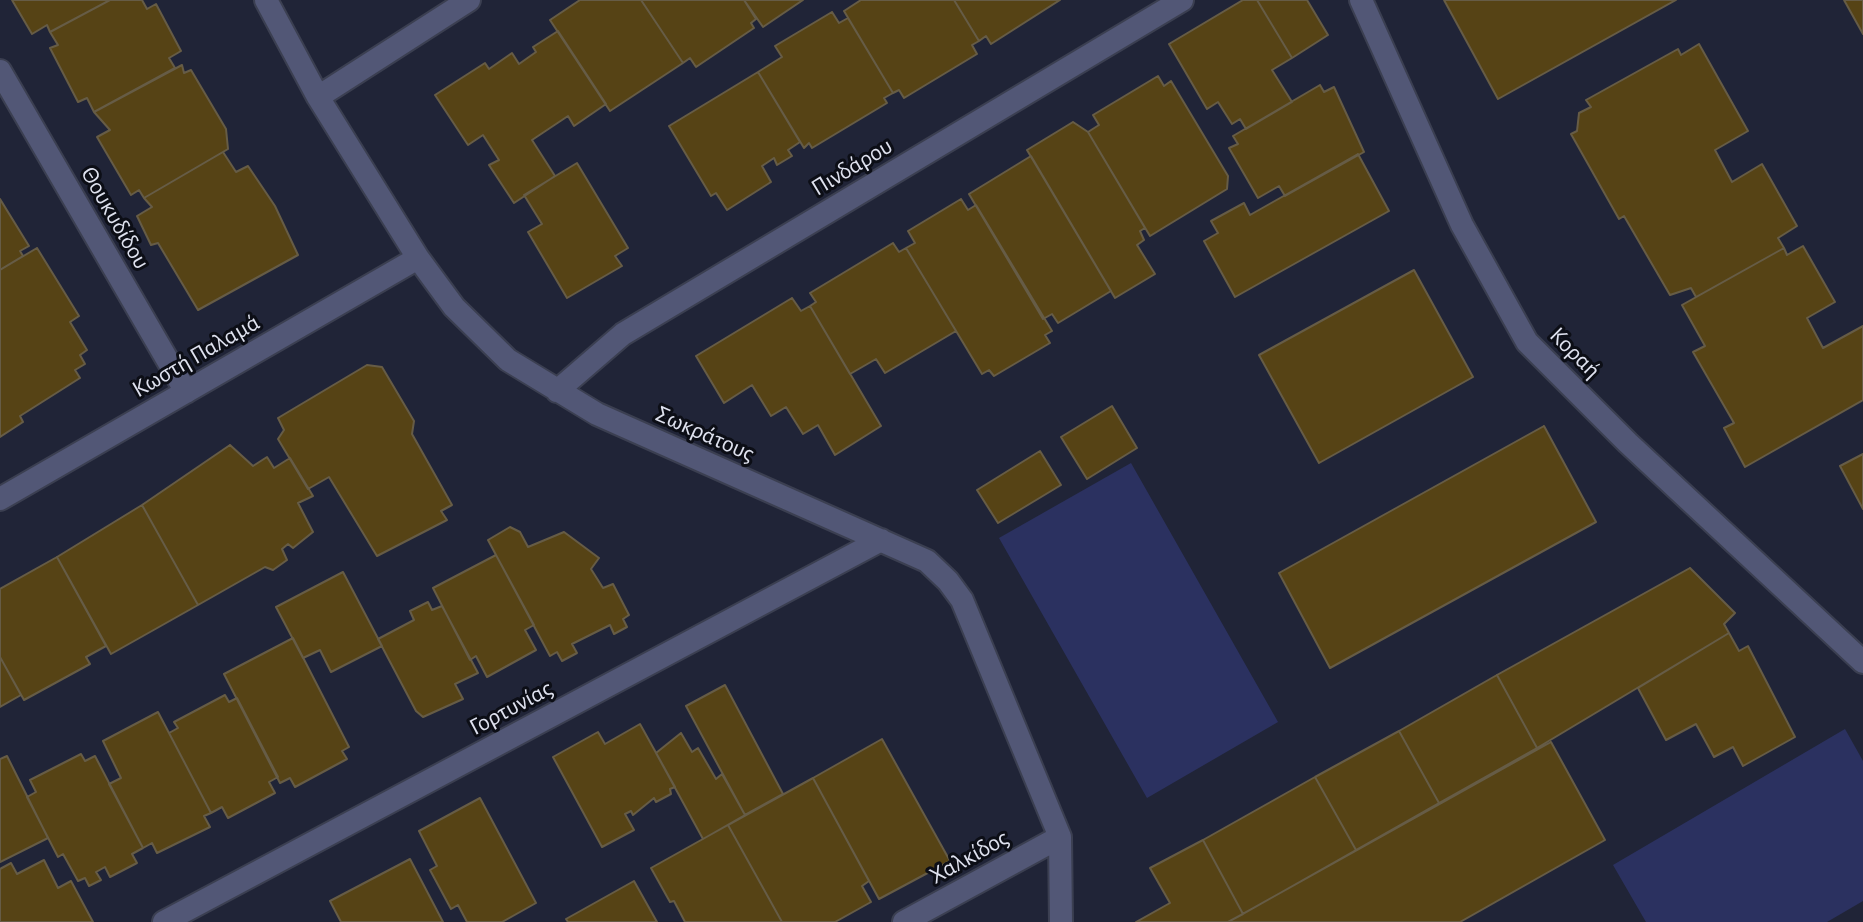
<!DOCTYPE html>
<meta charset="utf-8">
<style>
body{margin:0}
canvas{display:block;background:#202437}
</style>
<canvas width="1863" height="922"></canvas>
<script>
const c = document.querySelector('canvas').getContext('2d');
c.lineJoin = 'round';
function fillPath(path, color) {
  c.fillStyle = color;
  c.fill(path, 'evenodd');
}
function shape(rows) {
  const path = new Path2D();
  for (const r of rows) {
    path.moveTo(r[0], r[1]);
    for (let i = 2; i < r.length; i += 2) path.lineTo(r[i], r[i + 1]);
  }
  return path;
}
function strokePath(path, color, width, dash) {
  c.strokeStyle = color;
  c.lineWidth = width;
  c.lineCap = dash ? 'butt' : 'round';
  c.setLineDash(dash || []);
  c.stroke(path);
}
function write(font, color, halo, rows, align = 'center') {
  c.font = font + ' "Alegreya Sans",sans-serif';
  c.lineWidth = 6;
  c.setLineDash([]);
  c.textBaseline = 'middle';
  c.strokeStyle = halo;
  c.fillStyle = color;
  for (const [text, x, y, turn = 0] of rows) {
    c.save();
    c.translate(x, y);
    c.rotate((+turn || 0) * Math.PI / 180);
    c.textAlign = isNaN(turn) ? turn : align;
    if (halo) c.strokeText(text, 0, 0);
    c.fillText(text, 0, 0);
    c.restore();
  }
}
fillPath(shape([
 [1131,463,1278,722,1147,798,999,538],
 [1845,729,1863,761,1863,901,1827,922,1646,922,1613,865]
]), '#2b3160');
const building = shape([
 [12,0,110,0,50,32,47,25,32,34,12,0],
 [110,0,142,0,147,9,156,4,181,51,169,58,175,68,94,112,87,98,78,102,50,48,58,45,50,32,110,0],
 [580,0,641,0,683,63,610,111,550,20,580,0],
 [641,0,744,0,756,19,751,23,754,28,696,67,690,58,683,63,641,0],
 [744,0,803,0,763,27,744,0],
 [861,0,954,0,979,41,972,45,977,54,904,98,899,90,893,93,844,11,861,0],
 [954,0,1060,0,991,44,986,36,979,41,954,0],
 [1243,0,1257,0,1292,58,1272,70,1292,102,1246,129,1240,119,1232,124,1218,102,1207,109,1169,44,1243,0],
 [1257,0,1307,0,1328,35,1292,58,1257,0],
 [1444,0,1676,0,1498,99,1444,0],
 [1844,0,1863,0,1863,34,1844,0],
 [832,12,839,23,848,18,893,93,884,98,887,103,812,148,809,143,804,148,758,72,782,57,775,46,832,12],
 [558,31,606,104,574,126,568,116,532,140,555,176,514,203,489,165,499,160,483,135,468,145,435,95,485,63,489,69,512,53,519,64,536,52,533,47,558,31],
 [1699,44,1748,131,1715,150,1732,182,1762,164,1797,226,1778,238,1784,248,1696,297,1691,288,1670,295,1624,216,1619,219,1571,134,1577,131,1579,113,1591,107,1586,100,1678,49,1681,55,1699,44],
 [182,65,184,73,191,70,226,129,228,149,144,198,139,190,131,195,97,137,110,130,94,112,182,65],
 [758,72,800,142,788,150,792,156,777,165,774,158,762,166,771,182,727,210,716,193,711,196,669,126,758,72],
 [1158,76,1164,86,1171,81,1228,176,1227,189,1150,236,1088,132,1099,125,1093,115,1158,76],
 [1320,85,1324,92,1334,87,1364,152,1285,196,1279,186,1258,198,1229,148,1238,144,1233,136,1320,85],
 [1073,122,1088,132,1145,228,1140,231,1144,240,1137,245,1155,274,1115,298,1027,150,1073,122],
 [223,152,236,172,248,166,275,206,298,255,198,310,158,243,151,245,137,216,152,207,144,198,223,152],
 [1358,154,1389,211,1235,297,1204,241,1218,233,1211,221,1244,203,1250,215,1358,154],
 [1031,156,1111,291,1058,323,1052,314,1043,319,969,194,1031,156],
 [577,163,628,248,615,256,622,266,567,298,528,232,542,224,524,195,577,163],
 [0,199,29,246,20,251,23,256,0,270,0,199],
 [961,199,968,210,976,205,1052,331,1045,335,1050,343,994,376,989,370,982,374,906,248,915,243,908,231,961,199],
 [893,243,899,252,906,248,956,331,885,373,876,359,850,374,810,306,816,302,810,293,893,243],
 [1803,246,1835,302,1807,318,1823,348,1863,326,1863,400,1745,467,1724,428,1734,423,1693,352,1705,346,1682,305,1784,248,1787,255,1803,246],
 [37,248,79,316,70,322,87,350,80,355,85,364,75,370,80,378,20,416,23,422,0,437,0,270,37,248],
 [1414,270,1473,377,1319,463,1259,355,1414,270],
 [792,298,801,311,810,306,881,426,835,455,818,425,803,434,786,407,771,416,752,385,724,403,696,356,792,298],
 [367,365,382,367,414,421,412,434,452,505,441,511,447,520,377,556,329,477,308,489,278,439,284,430,278,418,367,365],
 [1112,406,1137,448,1087,479,1061,437,1112,406],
 [1544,426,1596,522,1330,668,1279,573,1544,426],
 [230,445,253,466,267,457,274,468,290,458,313,496,298,503,313,532,293,548,288,544,282,549,287,560,273,570,265,567,198,605,142,505,230,445],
 [1040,451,1061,485,998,523,977,490,1040,451],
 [1863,454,1863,509,1840,466,1863,454],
 [142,505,198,605,111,654,57,557,142,505],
 [510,527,520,532,528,547,564,532,599,558,591,569,603,588,613,584,629,615,623,619,627,627,614,634,610,625,572,644,577,653,562,661,557,652,550,656,488,540,510,527],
 [496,555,534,625,525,630,536,650,487,677,476,656,470,660,433,588,496,555],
 [57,557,106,646,86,657,90,664,24,700,0,657,0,589,57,557],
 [1690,568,1735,613,1724,624,1729,633,1537,748,1497,675,1690,568],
 [343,572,382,646,331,672,320,650,303,658,276,607,343,572],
 [428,602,432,610,442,606,478,673,455,684,463,699,423,717,416,711,378,639,414,620,410,611,428,602],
 [1729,633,1739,651,1748,646,1795,737,1743,766,1733,747,1714,757,1696,724,1666,740,1638,688,1729,633],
 [293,638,349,747,342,751,347,759,295,787,290,778,280,783,224,674,293,638],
 [0,657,21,695,0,707,0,657],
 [1497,675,1537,748,1439,803,1399,731,1497,675],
 [725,685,783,794,745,815,686,706,725,685],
 [225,695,229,702,237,698,278,777,269,782,275,793,228,818,222,807,211,813,169,733,178,728,174,722,225,695],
 [158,712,211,813,204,816,210,827,157,853,152,843,143,848,109,784,121,778,103,741,158,712],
 [640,724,675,787,670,789,671,794,656,802,654,798,633,815,631,811,625,814,634,830,602,847,553,757,598,732,605,744,640,724],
 [1399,731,1439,803,1356,850,1315,777,1399,731],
 [681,733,692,752,698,748,716,779,722,774,745,815,703,839,656,753,681,733],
 [882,739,950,861,879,899,813,778,882,739],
 [1551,742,1605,840,1460,922,1228,922,1551,742],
 [81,754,85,761,95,756,143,848,132,854,137,863,110,877,105,867,96,872,101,880,89,886,85,878,78,881,63,854,58,857,27,797,36,792,30,780,81,754],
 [7,756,48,838,0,862,0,759,7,756],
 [1315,777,1356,850,1243,914,1203,840,1315,777],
 [813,778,869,881,862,886,871,902,835,922,782,922,728,825,813,778],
 [480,798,536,903,502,922,467,922,458,905,451,909,430,870,437,866,419,831,480,798],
 [728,825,782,922,685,922,674,901,670,902,651,868,728,825],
 [1203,840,1243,914,1228,922,1136,922,1170,903,1150,868,1203,840],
 [410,859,443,922,341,922,330,901,410,859],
 [44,860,58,888,71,881,93,922,0,922,0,869,11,863,17,874,44,860],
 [634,881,657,922,568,922,566,919,634,881]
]);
fillPath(building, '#564315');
strokePath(building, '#665c46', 2);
const minor = shape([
 [266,0,318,97,418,258,454,307,508,360,597,414,927,561,948,581,962,600,1060,837,1061,922],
 [1361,0,1462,225,1527,342,1628,443,1863,662],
 [0,71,186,392],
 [318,97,469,0],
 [557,391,623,334,1182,0],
 [0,499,418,258],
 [164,922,881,540],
 [904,922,1060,837]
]);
strokePath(minor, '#3b3f51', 26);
strokePath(minor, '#525776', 22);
write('24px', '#dfe2ef', '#0c0e16', [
 ["Πινδάρου",852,167,-31],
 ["Θουκυδίδου",115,218,60],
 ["Κοραή",1575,353,45],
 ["Κωστή Παλαμά",196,356,-30],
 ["Σωκράτους",705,434,24],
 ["Γορτυνίας",511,708,-28],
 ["Χαλκίδος",969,857,-29]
]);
</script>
